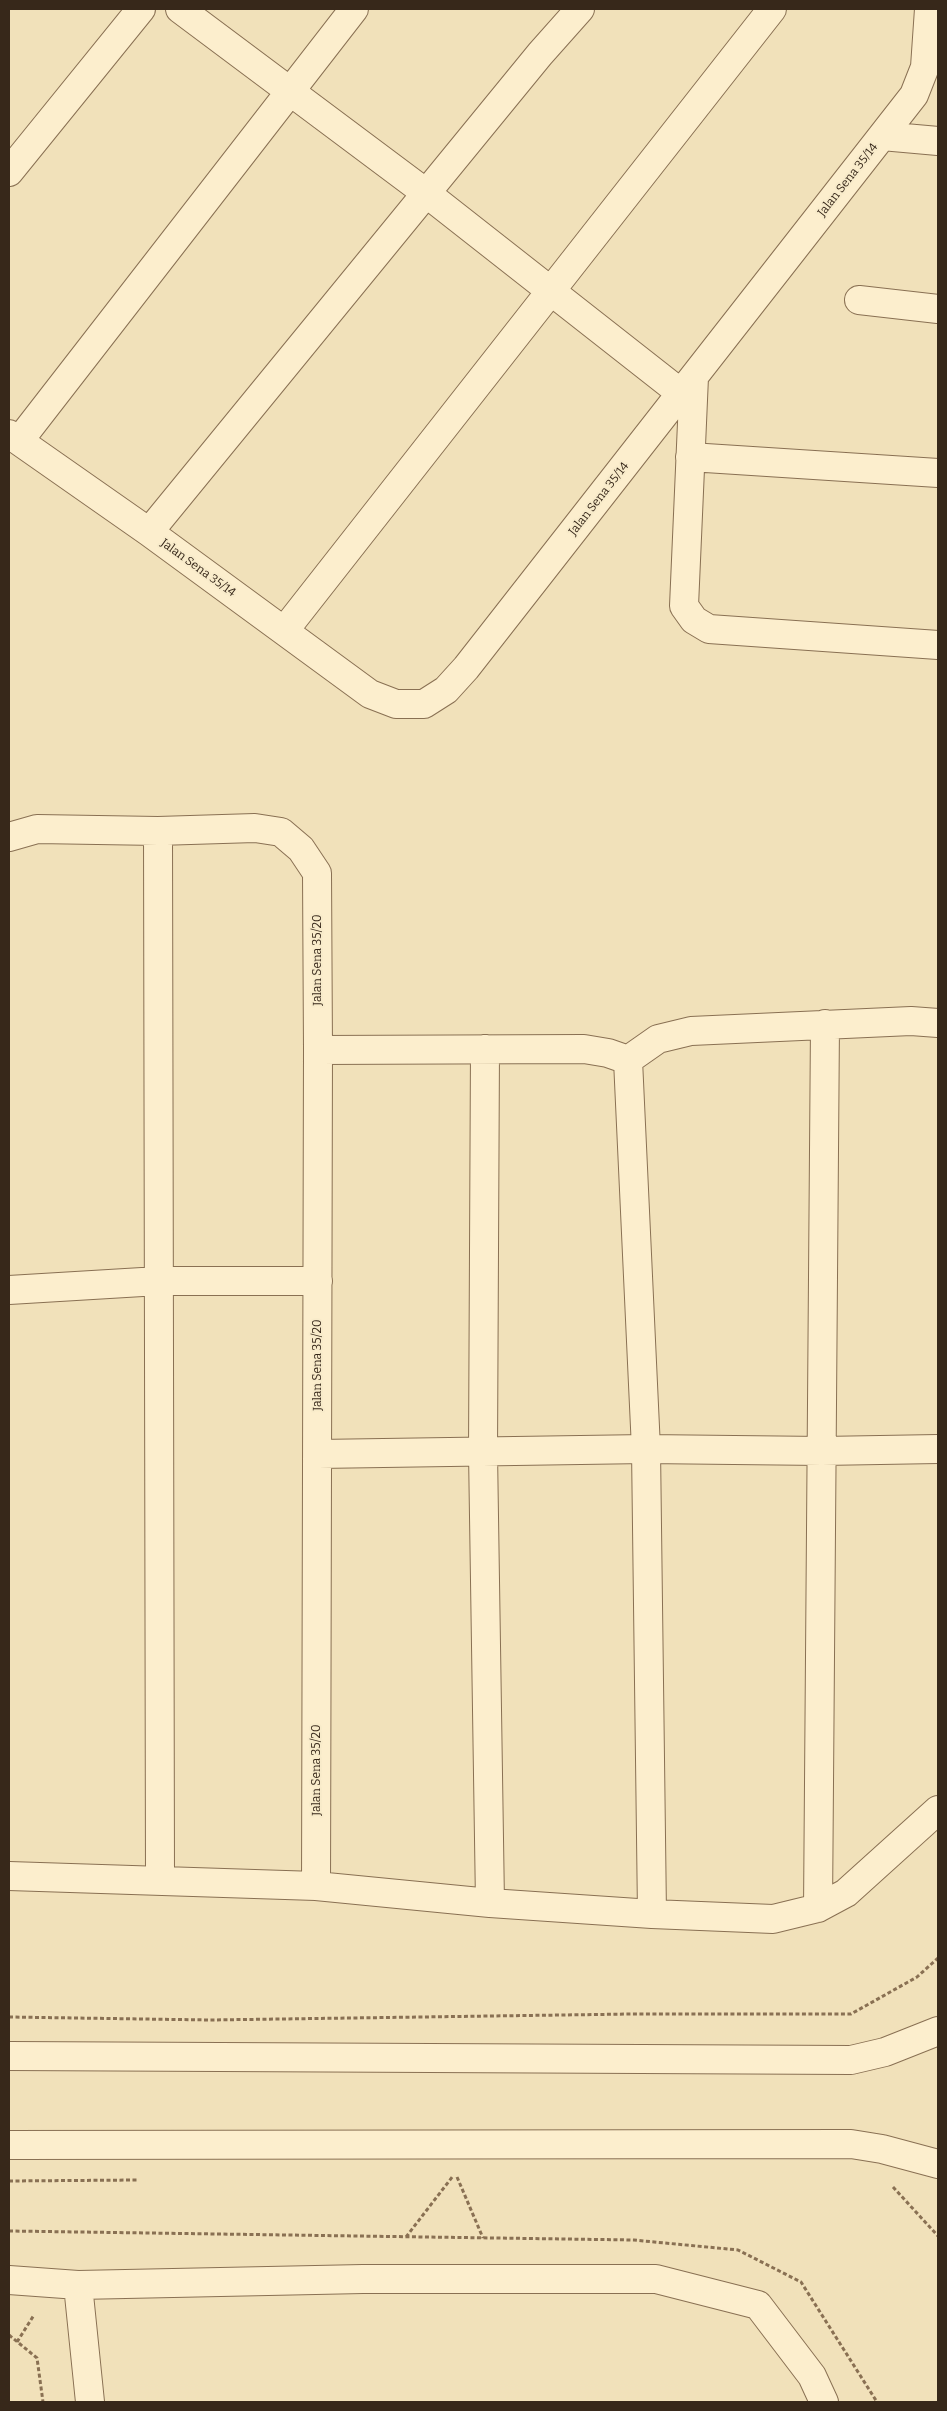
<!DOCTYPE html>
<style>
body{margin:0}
#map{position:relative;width:947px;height:2411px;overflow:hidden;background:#f1e1ba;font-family:Bitter,serif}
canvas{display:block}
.frame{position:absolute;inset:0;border:10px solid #37281a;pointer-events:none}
</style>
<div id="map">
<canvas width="947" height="2411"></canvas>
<div class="frame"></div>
</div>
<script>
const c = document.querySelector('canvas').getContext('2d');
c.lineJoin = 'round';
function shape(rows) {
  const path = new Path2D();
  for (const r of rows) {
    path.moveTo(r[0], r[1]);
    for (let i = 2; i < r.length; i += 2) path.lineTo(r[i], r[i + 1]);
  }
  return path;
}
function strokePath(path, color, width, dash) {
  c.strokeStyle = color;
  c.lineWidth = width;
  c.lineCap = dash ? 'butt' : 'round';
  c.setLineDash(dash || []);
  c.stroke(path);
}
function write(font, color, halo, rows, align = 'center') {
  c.font = font + ' Bitter,serif';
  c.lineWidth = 4;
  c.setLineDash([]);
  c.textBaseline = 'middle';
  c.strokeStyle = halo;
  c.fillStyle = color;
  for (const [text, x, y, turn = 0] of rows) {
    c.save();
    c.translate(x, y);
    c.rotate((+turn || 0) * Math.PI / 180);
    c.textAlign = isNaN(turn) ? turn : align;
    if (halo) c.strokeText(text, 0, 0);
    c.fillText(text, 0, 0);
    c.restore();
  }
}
const minor = shape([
 [180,9,426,193,682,394],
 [882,136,938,141],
 [9,172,141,9],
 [859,300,938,309],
 [694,377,684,606,694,620,709,629,938,645],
 [9,434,149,532,370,694,396,704,424,704,446,690,466,668,914,95,925,67,929,9],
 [19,441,354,9],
 [690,457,938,473],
 [149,532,540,54,580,9],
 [284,631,772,9],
 [158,831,160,1879],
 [9,837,37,829,158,831,255,828,281,832,301,849,317,873,318,1050,316,1886],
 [485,1049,483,1452,490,1903],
 [318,1050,584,1049,608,1053,628,1060,658,1039,691,1031,911,1021,938,1023],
 [628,1060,646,1449,652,1914],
 [9,1290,159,1281,318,1281],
 [318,1454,646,1449,822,1451,938,1449],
 [9,1876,316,1886,490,1903,652,1914,773,1919,818,1908,846,1893,938,1810],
 [818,1908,825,1024],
 [9,2056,851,2060,885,2052,938,2031],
 [9,2145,851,2144,882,2149,938,2164],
 [9,2280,78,2285,363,2279,656,2279,758,2305,812,2376,824,2402],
 [78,2285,90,2402]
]);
strokePath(minor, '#897053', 30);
strokePath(shape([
 [9,2017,210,2020,632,2014,851,2014,917,1977,938,1958],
 [457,2177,483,2238],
 [9,2181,137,2180],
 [893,2187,938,2236],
 [9,2231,634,2240,738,2250,801,2282,877,2402],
 [406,2237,453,2176],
 [9,2335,37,2358,43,2402],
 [17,2342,34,2315]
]), '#897053', 3, [4, 2.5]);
strokePath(minor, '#fceecd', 28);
write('12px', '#37281a', '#f8ebca', [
 ["Jalan Sena 35/14",848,180,-52],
 ["Jalan Sena 35/14",599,499,-52],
 ["Jalan Sena 35/14",198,568,36],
 ["Jalan Sena 35/20",318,960,-90],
 ["Jalan Sena 35/20",318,1365,-90],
 ["Jalan Sena 35/20",317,1770,-90]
]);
</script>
